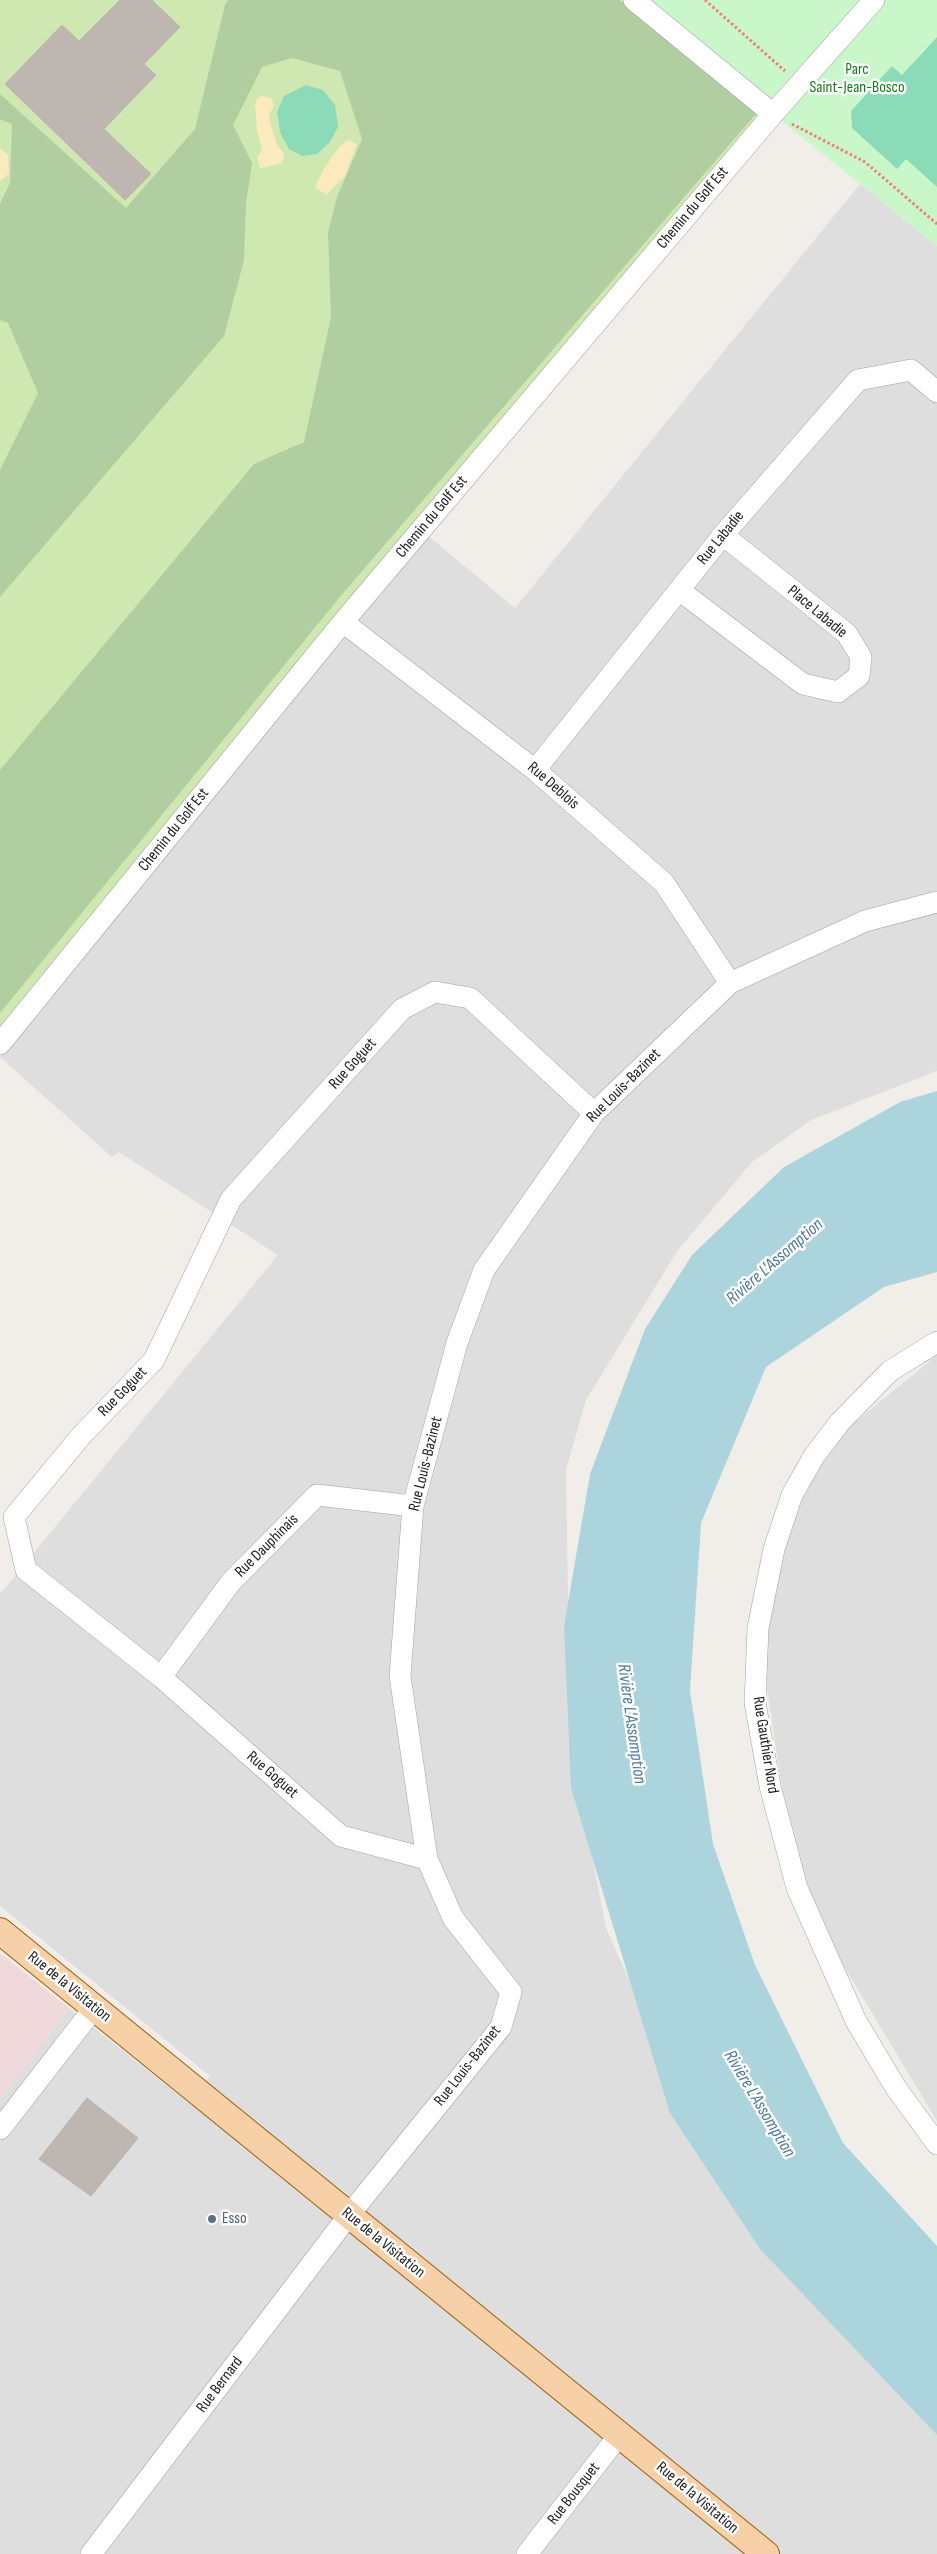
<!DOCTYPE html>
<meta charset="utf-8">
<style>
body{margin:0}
canvas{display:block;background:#f1eee9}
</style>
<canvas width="937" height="2554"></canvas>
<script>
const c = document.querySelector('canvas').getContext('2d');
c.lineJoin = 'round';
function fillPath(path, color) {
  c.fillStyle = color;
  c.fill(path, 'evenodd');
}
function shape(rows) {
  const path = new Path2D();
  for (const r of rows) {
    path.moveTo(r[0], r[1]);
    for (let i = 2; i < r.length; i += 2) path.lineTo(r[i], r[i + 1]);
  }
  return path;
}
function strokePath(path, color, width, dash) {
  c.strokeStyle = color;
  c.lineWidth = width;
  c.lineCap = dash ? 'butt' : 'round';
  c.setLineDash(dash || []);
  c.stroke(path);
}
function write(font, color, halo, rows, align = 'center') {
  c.font = font + ' "Sofia Sans Condensed",sans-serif';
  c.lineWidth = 5;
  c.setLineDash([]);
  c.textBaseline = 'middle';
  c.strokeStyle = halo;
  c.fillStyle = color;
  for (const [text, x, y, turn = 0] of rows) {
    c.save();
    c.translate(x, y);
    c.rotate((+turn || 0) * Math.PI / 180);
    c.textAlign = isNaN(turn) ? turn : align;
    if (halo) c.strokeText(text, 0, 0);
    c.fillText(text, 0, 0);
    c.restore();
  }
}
fillPath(shape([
 [860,184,937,246,937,1071,811,1120,752,1162,678,1250,586,1400,566,1470,570,1728,580,1795,606,1928,649,2025,937,2405,937,2554,0,2554,0,2099,69,2008,189,2103,210,2076,0,1906,0,1594,278,1255,119,1152,112,1157,0,1057,0,1014,421,530,515,608],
 [937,1355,937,2121,797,1888,758,1628,814,1456]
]), '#dfdede');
fillPath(shape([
 [0,1953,69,2008,0,2099]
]), '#f0d9da');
fillPath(shape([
 [0,0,620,0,773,114,0,1048]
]), '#cfe8b2');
fillPath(shape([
 [228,0,854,0,344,592,0,1013,0,770,254,464,304,442,331,317,328,232,337,197,362,139,340,71,292,58,262,67,233,125,252,163,246,204,244,260,224,336,0,597,0,470,38,393,8,323,0,320,0,204,10,183,12,124,0,119,0,94,126,208,195,129,225,5]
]), '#b0cea0');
fillPath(shape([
 [264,96,272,99,274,106,269,114,270,122,277,145,284,153,282,163,260,168,257,157,262,151,257,130,255,103,259,97],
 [348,140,357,144,345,176,326,195,315,187,325,167,339,147],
 [0,148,8,155,9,173,0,181]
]), '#fbebbc');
fillPath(shape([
 [620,0,937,0,937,246,773,114]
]), '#c9f7ca');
fillPath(shape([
 [937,37,937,187,906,159,897,169,852,128,851,111,892,66,902,75],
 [306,85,323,90,335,105,338,127,330,142,317,154,302,156,289,149,280,132,277,112,284,96]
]), '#8cdbb8');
fillPath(shape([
 [937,1091,937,1272,884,1287,766,1367,701,1523,690,1691,713,1844,755,1965,843,2143,937,2246,937,2435,760,2249,670,2113,571,1788,564,1626,590,1474,645,1329,692,1255,784,1167,900,1102]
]), '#acd4dc');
const building = shape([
 [120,0,152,0,180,27,144,64,156,75,104,129,151,174,125,200,5,84,62,25,79,41,120,0],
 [87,2098,138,2138,91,2196,39,2159,87,2098]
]);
fillPath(building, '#beb7b1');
strokePath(building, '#c2b4ac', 1);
const minor = shape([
 [634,0,773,114],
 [679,590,803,684,838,692,859,676,861,657,847,634,723,535],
 [343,622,535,770,664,883,730,983],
 [535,770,723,535,858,380,911,370,937,392],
 [0,1044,343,622,773,114,874,0],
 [937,1342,890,1371,840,1422,814,1456,792,1495,774,1549,758,1628,755,1703,770,1786,797,1888,856,2021,896,2088,937,2144],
 [161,1677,231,1582,317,1495,413,1506],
 [427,1859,341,1836,161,1677,26,1570,14,1517,81,1436,154,1360,231,1199,402,1009,435,992,470,998,594,1113],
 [0,2129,94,2008],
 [91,2554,349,2215,501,2027,511,1992,453,1918,427,1859,400,1676,413,1506,457,1343,484,1270,594,1113,730,983,865,921,937,902],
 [527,2554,620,2434]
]);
const major = shape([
 [0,1931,766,2554]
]);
strokePath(minor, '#a2a2a2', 22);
strokePath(major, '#965f08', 28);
strokePath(shape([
 [705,0,785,71],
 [792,124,865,162,937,224]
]), '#f37d78', 3, [2.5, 2.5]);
strokePath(minor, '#fff', 21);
strokePath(major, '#f7d0a7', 26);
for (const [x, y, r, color] of [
 [212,2219,5,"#5c6f8a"]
]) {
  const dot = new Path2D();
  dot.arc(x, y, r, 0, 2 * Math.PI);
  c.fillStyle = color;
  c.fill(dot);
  strokePath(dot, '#fff', 2);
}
write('16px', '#127d15', '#fff', [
 ["Parc",857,70],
 ["Saint-Jean-Bosco",857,88]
]);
write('16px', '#212121', '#fff', [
 ["Chemin du Golf Est",693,208,-50],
 ["Chemin du Golf Est",432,517,-50],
 ["Rue Labadie",721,538,-51],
 ["Place Labadie",817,612,40],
 ["Rue Deblois",553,786,41],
 ["Chemin du Golf Est",174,830,-51],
 ["Rue Goguet",353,1064,-48],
 ["Rue Louis-Bazinet",624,1086,-45],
 ["Rue Goguet",123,1392,-46],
 ["Rue Louis-Bazinet",426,1464,-76],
 ["Rue Dauphinais",267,1546,-45],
 ["Rue Gauthier Nord",765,1745,81],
 ["Rue Goguet",272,1775,41],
 ["Rue de la Visitation",69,1987,39],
 ["Rue Louis-Bazinet",468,2066,-52],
 ["Rue de la Visitation",383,2243,39],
 ["Rue Bernard",220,2385,-53],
 ["Rue Bousquet",574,2494,-52],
 ["Rue de la Visitation",697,2498,40]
]);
write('16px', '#4e5e75', '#fff', [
 ["Esso",222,2219]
], 'left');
write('italic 18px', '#4b799d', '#fff', [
 ["Rivière L'Assomption",775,1262,-41],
 ["Rivière L'Assomption",631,1724,82],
 ["Rivière L'Assomption",759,2104,59]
]);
</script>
